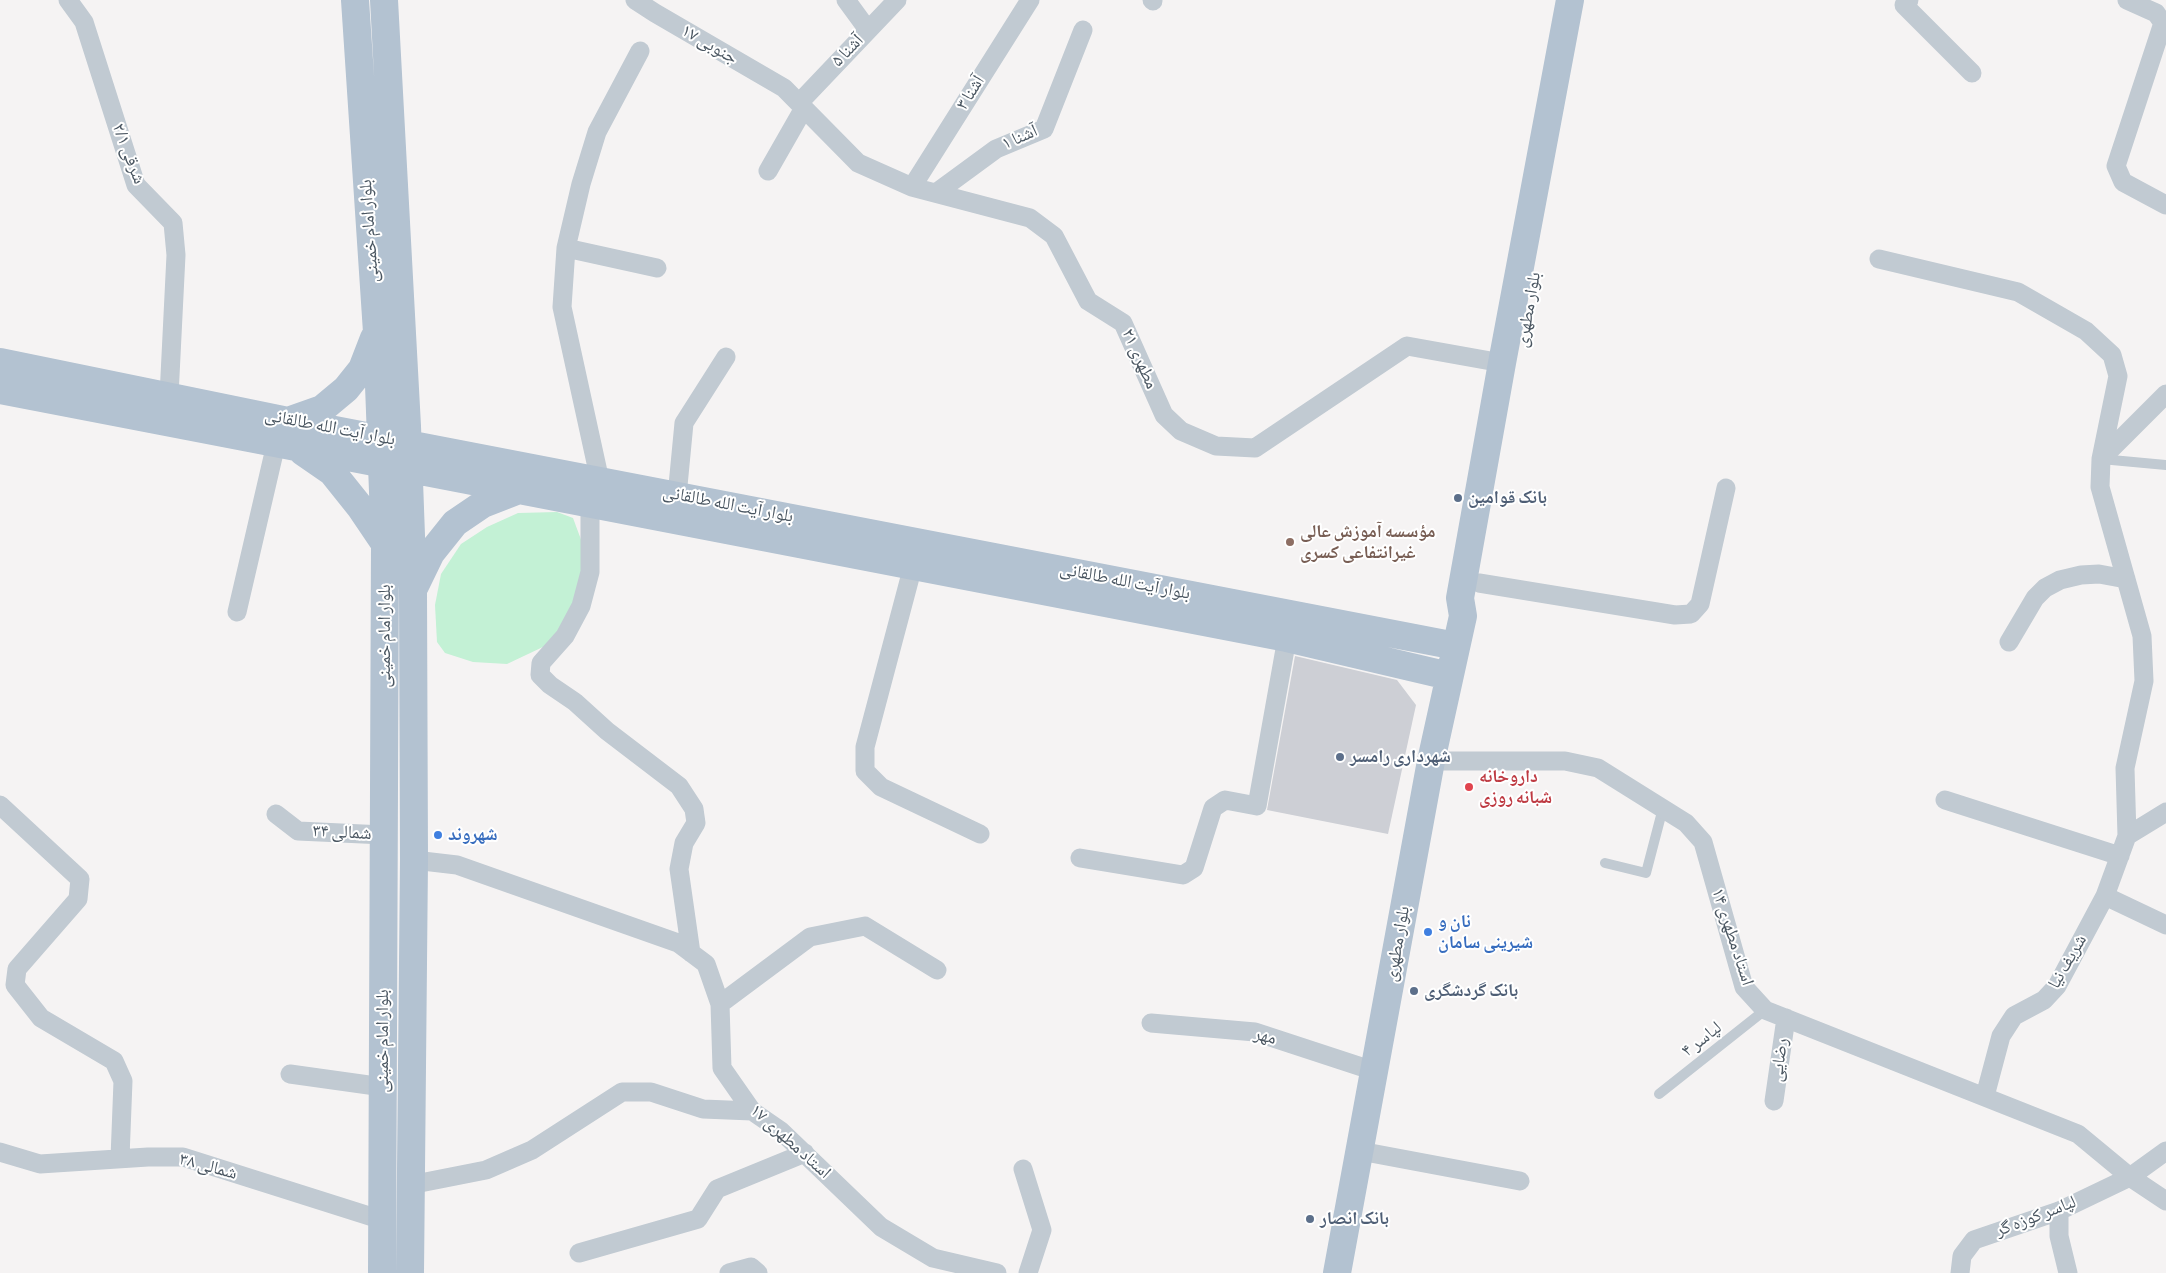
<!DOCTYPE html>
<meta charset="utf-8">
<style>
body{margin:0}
canvas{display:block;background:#f5f3f3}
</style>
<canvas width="2166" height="1273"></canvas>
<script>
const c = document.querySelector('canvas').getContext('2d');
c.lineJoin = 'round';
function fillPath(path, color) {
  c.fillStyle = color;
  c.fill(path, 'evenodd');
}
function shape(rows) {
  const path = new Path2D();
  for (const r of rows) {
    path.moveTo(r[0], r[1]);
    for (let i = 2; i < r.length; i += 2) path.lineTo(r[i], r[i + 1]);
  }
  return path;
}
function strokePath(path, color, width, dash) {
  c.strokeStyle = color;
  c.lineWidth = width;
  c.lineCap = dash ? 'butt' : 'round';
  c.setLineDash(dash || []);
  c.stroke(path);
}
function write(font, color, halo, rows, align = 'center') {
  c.font = font + ' "Sofia Sans Condensed","Noto Naskh Arabic",sans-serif';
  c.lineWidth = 4;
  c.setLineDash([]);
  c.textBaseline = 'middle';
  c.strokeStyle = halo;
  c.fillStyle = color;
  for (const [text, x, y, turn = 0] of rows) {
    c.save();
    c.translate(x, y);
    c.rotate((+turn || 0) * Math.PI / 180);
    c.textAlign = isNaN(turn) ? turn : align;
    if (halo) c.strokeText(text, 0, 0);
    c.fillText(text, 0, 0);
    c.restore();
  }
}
fillPath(shape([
 [557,512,573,518,583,545,581,589,566,624,545,646,507,664,473,662,445,653,437,642,435,605,441,574,461,544,487,527,518,513]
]), '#c3f1d5');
fillPath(shape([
 [1295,656,1397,680,1416,705,1388,834,1267,810]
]), '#cdcfd5');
strokePath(shape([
 [2101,459,2166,465],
 [1605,863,1646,873,1663,808],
 [1659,1094,1765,1010]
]), '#c1cad2', 10);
strokePath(shape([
 [68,0,84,22,136,185,173,223,176,255,169,396],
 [635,0,655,13,784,88,858,163,912,187,1030,218,1054,236,1088,301,1123,323,1164,415,1181,431,1216,446,1255,448,1407,346,1502,363],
 [846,0,868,30],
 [1152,0,1153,1],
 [1909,0,1904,5,1972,73],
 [2127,0,2156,13,2163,23,2116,166,2123,182,2166,205],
 [799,103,897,0],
 [768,171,804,108],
 [912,187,1030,0],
 [936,193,996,149,1044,129,1083,30],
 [566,248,657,268],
 [1879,259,2018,292,2086,331,2112,355,2118,376,2101,459,2100,487,2142,636,2144,681,2125,768,2127,836],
 [2101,459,2166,394],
 [600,481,562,307,566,248,581,184,597,132,640,51],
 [677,496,684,423,726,357],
 [590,504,590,572,581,606,565,636,541,663,540,675,550,685,575,702,607,731,679,786,694,809,696,823,684,843,679,869,691,953],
 [913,566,865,747,865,771,881,787,980,834],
 [1479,583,1675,615,1691,614,1700,604,1726,488],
 [237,612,276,444],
 [2009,642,2035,598,2045,588,2060,580,2081,575,2099,574,2126,579],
 [1431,761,1565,761,1598,768,1686,823,1703,842,1744,987,1765,1010,2078,1134,2130,1177,2166,1201],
 [1945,800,2120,856],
 [0,805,80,879,78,899,17,969,15,985,41,1018,114,1061,123,1081,120,1158],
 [276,814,298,831,384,835],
 [1080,858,1183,875,1194,868,1213,808,1225,800,1257,806,1287,638],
 [414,860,457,865,678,943,706,964,720,1004,722,1068,752,1111,781,1131,881,1227,933,1258,997,1273],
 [2105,896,2166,925],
 [720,1004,810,937,865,926,937,970],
 [1151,1023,1255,1032,1374,1071],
 [290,1074,383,1087],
 [1985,1096,2001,1036,2014,1016,2044,1000,2057,986,2105,896,2127,836,2166,812],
 [1774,1101,1786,1018],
 [1360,1151,1520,1181],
 [0,1152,40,1164,148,1157,183,1157,382,1220],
 [1023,1169,1042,1230,1028,1273],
 [410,1185,486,1170,532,1150,622,1092,651,1092,703,1109,752,1111],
 [2059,1211,2059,1236,2068,1273],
 [579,1253,698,1219,717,1189,805,1153],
 [729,1273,751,1267,758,1273],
 [1960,1273,1962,1256,1974,1240,2059,1211,2130,1177,2166,1151]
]), '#c1cad2', 19);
strokePath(shape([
 [355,0,377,332,385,545,382,1273],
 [384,0,407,426,413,590,414,860,410,1273],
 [0,362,288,421,1456,646],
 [0,390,1287,638,1449,676],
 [288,421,322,409,346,389,362,369,374,338],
 [303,452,332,472,360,507,385,544],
 [415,586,431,553,455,523,483,504,519,490],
 [1337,1273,1431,761,1463,616,1460,598,1502,363,1570,0]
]), '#b3c2d1', 28);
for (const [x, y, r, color] of [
 [1458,498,5,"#5c6f8a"],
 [1290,542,5,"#8d6e63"],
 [1340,757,5,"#5c6f8a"],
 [1469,787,5,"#e0444e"],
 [438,835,5,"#3f7fe0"],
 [1428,932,5,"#3f7fe0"],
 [1414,991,5,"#5c6f8a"],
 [1310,1219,5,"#5c6f8a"]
]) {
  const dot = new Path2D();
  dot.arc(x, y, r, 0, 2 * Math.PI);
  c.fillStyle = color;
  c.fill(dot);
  strokePath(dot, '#fff', 2);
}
write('18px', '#4a5661', '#fff', [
 ["جنوبی ۱۷",709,45,30],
 ["آشنا ۵",848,51,-46],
 ["آشنا ۳",971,93,-58],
 ["آشنا ۱",1020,138,-24],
 ["شرقی ۲/۱",128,154,69],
 ["بلوار امام خمینی",370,231,-94],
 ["بلوار مطهری",1529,310,-80],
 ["مطهری ۲۱",1139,359,66],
 ["بلوار آیت الله طالقانی",330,428,11],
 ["بلوار آیت الله طالقانی",728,505,11],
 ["بلوار آیت الله طالقانی",1125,582,11],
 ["بلوار امام خمینی",385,636,-90],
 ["شمالی ۳۴",342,833,3],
 ["استاد مطهری ۱۴",1732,937,72],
 ["بلوار مطهری",1398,944,-80],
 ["شریف نیا",2068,962,-60],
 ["مهر",1265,1037,15],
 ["لپاسر ۴",1702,1040,-38],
 ["بلوار امام خمینی",383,1041,-90],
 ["رضایی",1780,1060,-82],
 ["استاد مطهری ۱۷",790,1142,42],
 ["شمالی ۳۸",208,1167,15],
 ["لپاسر کوزه گر",2036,1217,-21]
]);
write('bold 18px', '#4e5e75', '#fff', [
 ["بانک قوامین",1468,498],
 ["شهرداری رامسر",1350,757],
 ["بانک گردشگری",1424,991],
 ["بانک انصار",1320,1219]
], 'left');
write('bold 18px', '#785e54', '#fff', [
 ["مؤسسه آموزش عالی",1300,532],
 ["غیرانتفاعی کسری",1300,553]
], 'left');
write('bold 18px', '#be3a42', '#fff', [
 ["داروخانه",1479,777],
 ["شبانه روزی",1479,798]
], 'left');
write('bold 18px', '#366cbe', '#fff', [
 ["شهروند",448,835],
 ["نان و",1438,922],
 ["شیرینی سامان",1438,943]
], 'left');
</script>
